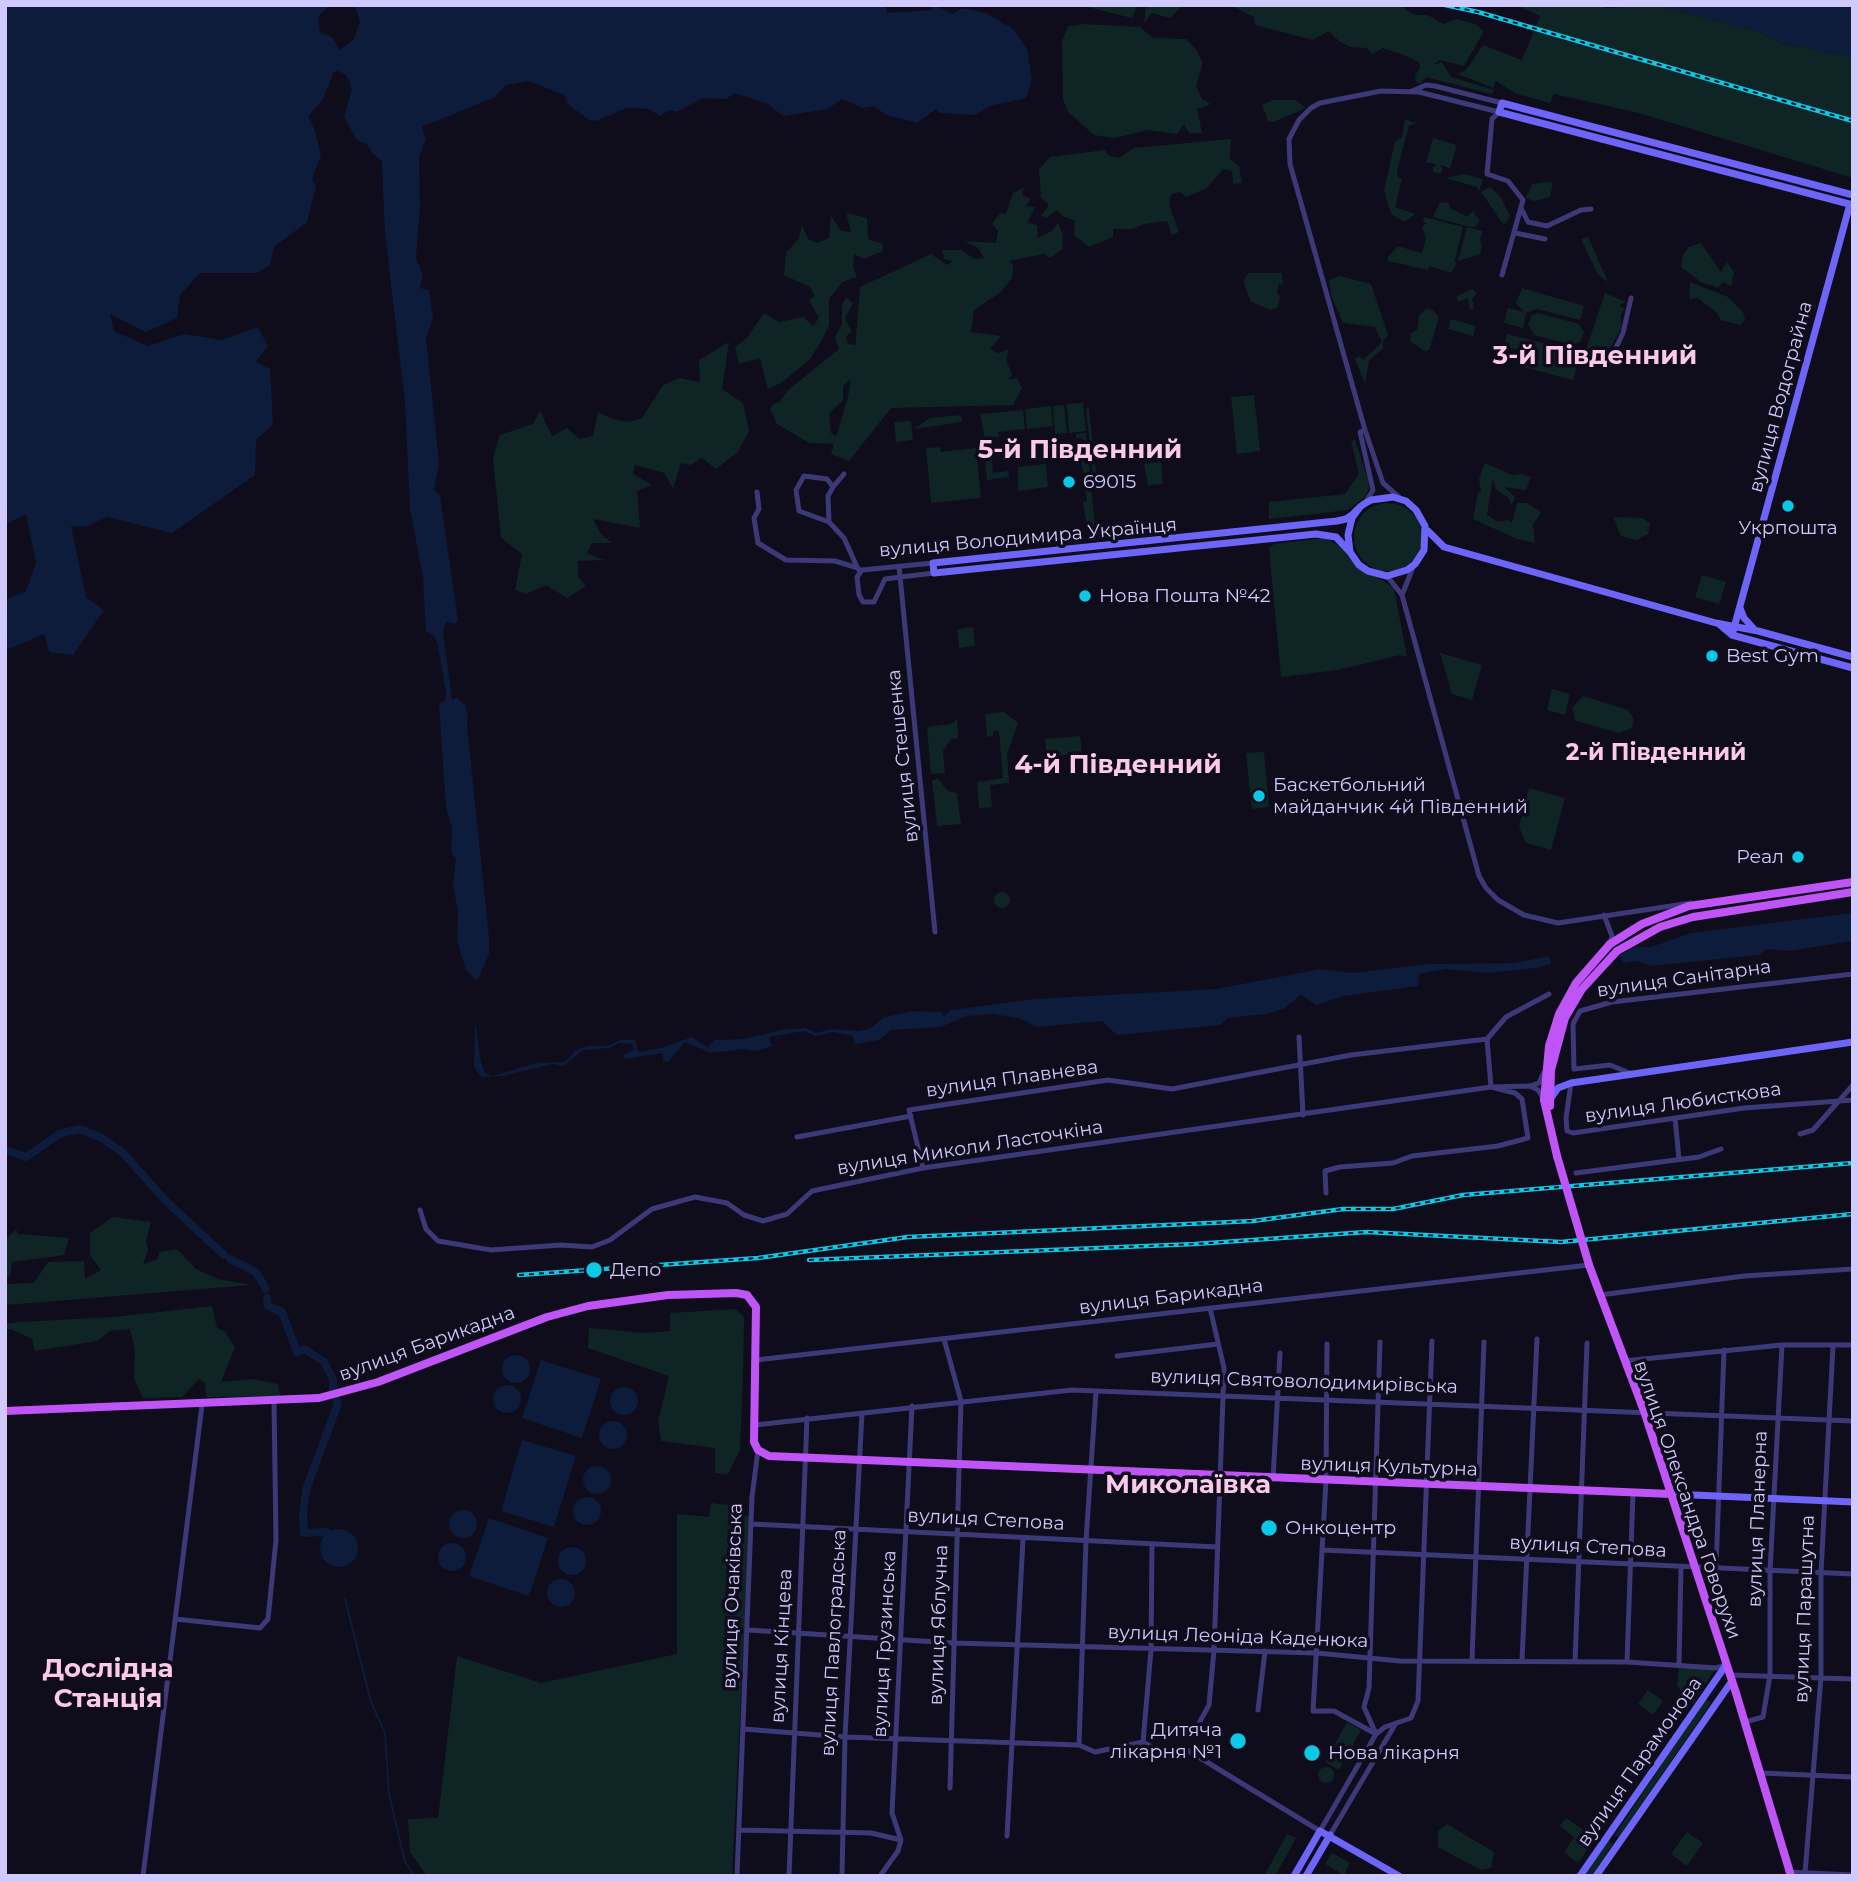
<!DOCTYPE html>
<meta charset="utf-8">
<style>
body{margin:0}
#map{position:relative;width:1858px;height:1881px;overflow:hidden;background:#0f0c1b;font-family:Montserrat,sans-serif}
canvas{display:block}
.frame{position:absolute;inset:0;border:7px solid #d0c9fc;pointer-events:none}
</style>
<div id="map">
<canvas width="1858" height="1881"></canvas>
<div class="frame"></div>
</div>
<script>
const c = document.querySelector('canvas').getContext('2d');
c.lineJoin = 'round';
function fillPath(path, color) {
  c.fillStyle = color;
  c.fill(path, 'evenodd');
}
function shape(rows) {
  const path = new Path2D();
  for (const r of rows) {
    if (r.length === 3) {
      path.moveTo(r[0] + r[2], r[1]);
      path.arc(r[0], r[1], r[2], 0, 2 * Math.PI);
      continue;
    }
    path.moveTo(r[0], r[1]);
    for (let i = 2; i < r.length; i += 2) path.lineTo(r[i], r[i + 1]);
  }
  return path;
}
function strokePath(path, color, width, dash) {
  c.strokeStyle = color;
  c.lineWidth = width;
  c.lineCap = dash ? 'butt' : 'round';
  c.setLineDash(dash || []);
  c.stroke(path);
}
function write(font, color, halo, rows, align = 'center') {
  c.font = font + ' Montserrat,sans-serif';
  c.lineWidth = 7;
  c.setLineDash([]);
  c.textBaseline = 'middle';
  c.strokeStyle = halo;
  c.fillStyle = color;
  for (const [text, x, y, turn = 0] of rows) {
    c.save();
    c.translate(x, y);
    c.rotate((+turn || 0) * Math.PI / 180);
    c.textAlign = isNaN(turn) ? turn : align;
    if (halo) c.strokeText(text, 0, 0);
    c.fillText(text, 0, 0);
    c.restore();
  }
}
fillPath(shape([
 [1080,5,1137,5,1132,18],
 [1146,5,1179,5,1179,9,1170,18,1152,13,1144,23],
 [1230,5,1385,5,1402,7,1414,15,1428,15,1443,24,1456,19,1475,24,1484,31,1464,66,1440,60,1434,65,1442,62,1451,77,1494,90,1491,94,1426,77,1420,84,1416,82,1415,76,1420,68,1419,62,1409,57,1383,48,1372,54,1367,48,1350,47,1339,41,1329,31,1313,40,1255,25,1254,17],
 [1516,5,1599,5,1607,8,1654,5,1758,31,1780,43,1853,57,1853,178,1639,113,1554,94,1550,103,1517,94,1496,81,1493,88,1458,74,1466,70,1483,45,1522,60,1540,16],
 [1084,24,1140,27,1153,38,1186,39,1195,48,1203,63,1196,86,1202,99,1211,104,1197,109,1202,133,1189,133,1184,124,1177,134,1148,130,1114,138,1094,135,1068,112,1063,99,1062,40,1069,26],
 [1273,100,1296,100,1306,108,1273,122,1268,121,1262,105],
 [1405,119,1417,124,1409,125,1397,171,1397,176,1402,179,1395,207,1415,214,1404,222,1391,214,1384,190,1395,142,1402,137],
 [1433,138,1457,145,1450,168,1439,165,1443,169,1440,174,1433,172,1433,167,1438,165,1426,162],
 [1231,139,1230,159,1239,166,1242,183,1233,184,1232,171,1223,169,1207,188,1186,197,1180,192,1171,194,1169,205,1179,232,1172,235,1167,221,1144,224,1133,229,1113,229,1113,237,1089,247,1074,235,1075,221,1063,216,1057,210,1046,218,1041,215,1049,205,1041,197,1039,169,1050,157,1105,150,1109,156,1119,158,1134,148],
 [1464,174,1483,179,1479,191,1477,187,1446,178],
 [1546,182,1553,183,1550,197,1534,201,1526,198,1532,184],
 [1490,187,1500,196,1510,216,1506,223,1503,224,1481,192],
 [1024,188,1022,195,1031,199,1025,206,1035,207,1027,223,1037,225,1038,238,1052,231,1058,223,1063,235,1062,249,1050,258,1043,254,1009,261,1013,264,1012,278,1001,292,974,310,971,332,1001,336,990,349,998,353,1009,349,1006,360,1012,374,1008,380,1017,378,1022,388,1013,405,891,408,849,461,831,454,834,444,809,443,777,424,770,409,773,404,780,402,788,390,839,349,835,337,842,324,842,306,846,297,853,303,845,318,852,332,846,336,848,344,855,345,855,351,860,287,931,254,947,265,953,261,944,259,942,250,961,250,975,259,984,258,978,248,964,241,996,243,998,231,992,224,1000,213,1006,214,1013,193],
 [851,379,848,397,836,437,831,433,829,414,843,400,843,386],
 [1440,202,1449,203,1450,208,1467,217,1473,211,1480,222,1474,227,1467,226,1433,217],
 [846,213,867,218,868,239,883,244,883,251,864,259,854,254,853,267,857,277,842,282,829,299,829,325,822,340,810,359,781,383,768,389,760,358,739,364,735,347,747,338,764,313,779,322,803,317,813,326,819,318,809,300,815,296,810,287,784,275,786,253,799,238,802,225,808,239,817,243,829,238,831,216,841,231,851,232],
 [1424,217,1463,227,1455,260,1456,264,1452,273,1429,266,1428,270,1388,261,1388,257,1398,246,1421,253,1423,250,1426,238,1422,228,1426,223,1423,222],
 [1467,227,1483,231,1480,239,1482,247,1480,254,1458,261],
 [1588,237,1608,282,1598,275,1581,239],
 [1701,243,1721,272,1727,262,1734,272,1731,286,1723,282,1718,288,1701,282,1681,267,1683,255,1689,247],
 [1249,273,1282,273,1283,285,1279,283,1277,292,1280,297,1278,307,1271,310,1251,302,1243,281],
 [1340,276,1371,284,1388,335,1383,341,1383,349,1369,360,1365,384,1355,359,1359,356,1363,360,1382,342,1375,327,1343,323,1332,298,1329,280],
 [1690,282,1728,297,1743,312,1745,319,1741,325,1721,320,1717,313,1698,298,1689,299],
 [1522,288,1584,306,1580,320,1537,309,1526,313,1523,328,1504,323,1508,308,1524,312,1516,303],
 [1473,289,1477,294,1472,298,1474,308,1470,310,1468,298,1458,302,1457,296],
 [1605,293,1626,302,1619,305,1625,309,1621,313,1621,329,1605,357,1604,349,1588,369,1582,362],
 [1426,309,1433,310,1439,317,1429,350,1425,351,1411,342,1410,334,1417,330,1419,316],
 [1538,313,1579,324,1584,332,1581,341,1573,345,1534,335,1528,324,1532,315],
 [1451,319,1476,326,1473,336,1448,329],
 [1507,334,1581,353,1573,380,1524,367,1529,353,1504,346],
 [729,342,722,389,743,403,749,431,738,452,716,469,702,458,690,465,681,463,673,488,664,473,635,465,633,474,652,485,637,491,640,528,593,519,601,534,612,543,592,543,587,553,604,560,578,561,578,577,586,586,567,598,546,585,526,594,515,590,522,554,501,538,493,458,500,435,533,424,540,411,552,436,567,428,579,439,593,436,598,412,613,419,630,422,642,418,663,385,679,378,700,382,699,360],
 [1254,395,1260,451,1237,454,1231,397],
 [1083,403,1086,431,1069,433,1067,404],
 [1064,405,1067,433,1055,434,1053,406],
 [1051,406,1053,426,1027,429,1025,409],
 [1089,408,1097,483,1094,483,1086,409],
 [1023,410,1025,429,998,432,999,437,985,438,980,414],
 [961,415,962,422,914,429,930,418],
 [911,421,913,440,896,442,894,422],
 [1086,433,1091,484,1086,484,1080,459,1085,458,1083,438,1076,438,1076,434],
 [983,440,990,440,993,473,1008,471,1009,477,987,480],
 [1355,440,1368,479,1369,489,1365,497,1348,510,1269,519,1269,502,1345,494,1359,474,1351,441],
 [940,447,941,452,976,448,981,498,931,503,926,448],
 [1161,462,1163,484,1148,485,1144,464],
 [1485,463,1512,475,1521,474,1531,477,1526,490,1504,487,1515,497,1511,506,1509,498,1496,490,1493,478,1487,515,1498,522,1508,520,1512,523,1517,503,1527,503,1541,512,1533,525,1535,543,1517,539,1473,519,1478,493,1481,491,1479,479],
 [1046,464,1048,487,1018,491,1018,467],
 [1091,487,1096,537,1089,538,1083,502,1087,501,1085,488],
 [1388,537,34],
 [1613,517,1642,518,1650,523,1648,534,1636,540,1621,536],
 [1326,538,1341,547,1363,572,1381,579,1394,588,1407,657,1400,655,1338,670,1281,677,1269,548,1274,544],
 [1702,575,1726,582,1719,604,1695,597],
 [973,627,975,646,959,648,957,629],
 [1440,653,1482,665,1472,700,1452,694],
 [1552,689,1570,694,1565,715,1547,710],
 [1583,696,1628,710,1634,719,1632,728,1619,733,1576,721,1572,708],
 [1004,712,1018,723,1007,754,1009,783,990,785,992,807,979,808,977,782,1003,778,999,731,993,731,993,736,987,737,985,714],
 [957,719,958,738,951,739,943,751,945,773,931,774,927,727,951,724],
 [1080,736,1082,753,1047,757,1045,739],
 [1264,752,1269,807,1252,809,1246,753],
 [938,779,948,791,957,793,961,824,937,826,932,780],
 [1529,788,1565,798,1551,850,1526,843,1519,827],
 [1002,900,8],
 [113,1217,151,1222,146,1241,148,1250,143,1264,158,1259,159,1252,177,1249,196,1269,218,1279,251,1285,5,1305,5,1284,34,1283,48,1262,84,1261,85,1279,101,1270,90,1255,90,1233],
 [16,1229,18,1234,69,1238,64,1255,12,1262,10,1276,5,1277,5,1240],
 [212,1306,217,1328,225,1332,235,1347,221,1382,251,1379,278,1384,280,1396,206,1397,205,1383,199,1379,182,1397,143,1398,134,1379,135,1350,130,1329,110,1331,97,1341,35,1351,32,1339,11,1329,5,1330,5,1324,20,1322,115,1317],
 [736,1309,744,1317,743,1375,740,1450,728,1474,715,1473,715,1448,661,1441,658,1421,669,1376,588,1348,589,1328,644,1333,670,1331,670,1313],
 [711,1503,729,1505,730,1517,750,1516,732,1876,427,1876,410,1852,408,1819,438,1818,457,1656,541,1683,677,1654,677,1514,709,1517],
 [1679,1665,1716,1668,1694,1701,1677,1686],
 [1648,1690,1663,1701,1653,1715,1638,1704],
 [1706,1699,1711,1703,1619,1836,1614,1836],
 [1347,1722,1361,1730,1339,1770,1325,1762],
 [1326,1775,8],
 [1566,1818,1595,1838,1578,1863,1564,1852,1574,1837,1560,1826],
 [1447,1824,1494,1852,1491,1868,1481,1870,1438,1847,1438,1831],
 [1687,1832,1703,1843,1687,1866,1671,1854],
 [1287,1834,1296,1838,1275,1876,1264,1876],
 [1608,1839,1613,1844,1591,1876,1584,1876],
 [1332,1853,1350,1863,1344,1875,1325,1864]
]), '#0f2525');
fillPath(shape([
 [5,5,329,5,318,17,320,32,332,37,340,50,354,39,360,22,355,5,885,5,887,13,931,10,934,5,953,14,962,8,986,13,1013,29,1027,49,1032,80,1026,98,990,106,975,115,939,113,936,109,917,123,886,115,874,106,863,108,842,99,828,109,783,116,768,104,735,93,726,99,703,98,677,112,670,110,660,116,648,109,626,108,596,121,589,120,568,104,564,95,529,81,506,85,495,97,422,127,426,139,419,158,420,206,416,259,423,275,420,288,429,290,433,318,426,338,439,463,434,490,440,495,458,620,455,624,446,622,443,631,452,700,457,698,465,705,468,714,467,725,489,938,489,954,477,981,466,970,457,941,458,911,453,886,456,859,451,852,452,828,446,807,439,704,445,700,446,693,438,646,435,637,426,631,423,577,410,509,405,403,385,233,382,161,372,153,367,144,357,140,344,117,352,89,347,76,338,71,334,72,323,99,308,117,314,128,321,155,312,179,316,187,307,222,274,247,270,265,257,273,200,273,180,295,177,318,146,332,110,314,114,331,148,346,184,334,222,340,258,327,268,346,256,362,270,369,273,425,256,440,255,475,172,533,107,517,85,527,71,526,86,597,104,610,73,655,49,652,44,634,9,649,5,646,5,600,26,591,36,563,26,514,5,525],
 [1654,5,1853,5,1853,57,1780,43,1758,31],
 [1853,913,1853,941,1789,951,1767,949,1759,955,1651,966,1637,961,1624,963,1618,956,1635,947,1651,947,1691,933],
 [1549,956,1551,964,1536,968,1488,973,1446,969,1419,974,1418,986,1344,996,1316,1005,1301,995,1283,1009,1267,1014,1227,1018,1221,1025,1117,1035,1102,1021,1037,1027,1019,1018,992,1014,967,1016,941,1027,891,1030,879,1040,855,1044,852,1036,833,1032,816,1036,804,1031,769,1037,772,1046,757,1051,744,1049,711,1053,685,1042,669,1061,663,1062,663,1053,625,1059,623,1055,634,1050,633,1044,619,1043,610,1048,583,1050,563,1066,553,1064,503,1076,481,1077,474,1067,475,1022,481,1063,485,1073,492,1076,538,1063,565,1062,575,1051,587,1046,608,1046,620,1040,635,1040,638,1052,662,1048,692,1037,708,1048,714,1040,743,1039,786,1029,806,1028,816,1033,831,1029,859,1031,871,1028,884,1017,914,1011,941,1012,944,1017,951,1010,1035,999,1216,989,1321,969,1352,973,1428,964,1514,963],
 [516,1369,14],
 [541,1360,601,1379,582,1438,522,1418],
 [507,1399,14],
 [624,1401,14],
 [613,1435,14],
 [522,1440,576,1456,554,1527,501,1511],
 [597,1480,14],
 [587,1511,14],
 [463,1524,14],
 [489,1518,548,1538,529,1596,469,1576],
 [339,1548,19],
 [452,1557,14],
 [572,1561,14],
 [561,1593,14]
]), '#0c1c3a');
strokePath(shape([
 [345,1599,371,1702,385,1733,389,1794,405,1862,415,1876]
]), '#0c1c3a', 2);
strokePath(shape([
 [5,1150,26,1157,61,1133,80,1129,102,1138,123,1153,166,1201,224,1255],
 [230,1259,256,1272,266,1289],
 [267,1298,268,1306,282,1312,297,1352,305,1349,324,1362,333,1379,333,1390],
 [326,1532,304,1533,303,1515,306,1490,338,1403,336,1398]
]), '#0c1c3a', 8);
strokePath(shape([
 [1412,91,1426,85,1435,86,1502,103],
 [1522,210,1528,222,1547,226,1581,210,1591,209],
 [1515,233,1545,239],
 [1611,358,1623,333,1631,298],
 [1365,430,1383,483,1399,497],
 [833,487,828,496,829,522,799,511,796,490,804,476,827,479,833,487,844,474],
 [757,492,759,509,754,518,758,543,786,560,835,561,858,568],
 [1367,500,1373,490,1360,432,1365,430,1290,164,1289,139,1299,120,1311,108,1320,103,1381,91,1419,92,1499,112,1492,119,1487,174,1508,181,1523,200,1502,275],
 [829,522,844,538,858,569],
 [933,563,862,570,857,577,859,595,863,602,874,602,885,579,934,573],
 [899,566,935,932],
 [1387,576,1402,595,1479,876,1486,888,1498,900,1524,915,1558,923,1691,903],
 [1402,595,1414,565],
 [1604,915,1612,936,1610,944],
 [1299,1037,1303,1115],
 [1632,1074,1610,1065,1574,1069,1573,1024,1580,1011,1612,1002,1853,974],
 [1571,1083,1566,1118,1567,1131,1573,1133,1744,1108,1853,1100],
 [1530,1086,1539,1083,1544,1072],
 [1675,1118,1679,1159],
 [1800,1134,1813,1130,1853,1085],
 [797,1137,911,1116],
 [923,1168,909,1110,1108,1080,1172,1089,1351,1055,1487,1039,1506,1017,1549,994],
 [1576,1173,1699,1157,1721,1149],
 [1326,1193,1325,1171,1340,1167,1393,1163,1412,1156,1498,1146,1528,1138,1522,1099,1515,1093,1491,1087,1487,1039],
 [420,1210,426,1229,438,1241,491,1250,561,1245,592,1247,610,1240,652,1209,695,1197,727,1203,744,1215,763,1221,787,1214,812,1191,923,1168,1491,1087,1530,1086,1538,1090,1543,1098],
 [1600,1295,1744,1276,1853,1269],
 [944,1339,961,1401,950,1788],
 [1327,1344,1326,1480,1313,1711,1334,1711,1376,1734],
 [1117,1356,1218,1344],
 [756,1360,1589,1265],
 [1624,1361,1782,1345,1853,1345],
 [755,1425,1072,1390,1853,1421],
 [1273,1479,1280,1353],
 [752,1524,1217,1547],
 [1322,1550,1853,1574],
 [1716,1569,1724,1350],
 [175,1619,260,1628,268,1619,276,1540,274,1401],
 [749,1630,953,1643,1317,1653,1400,1661,1627,1662,1716,1668,1726,1665],
 [1472,1660,1484,1342],
 [1522,1660,1537,1339],
 [1575,1662,1587,1343],
 [1627,1662,1633,1492],
 [1679,1665,1681,1567],
 [1730,1675,1853,1679],
 [1258,1710,1265,1651],
 [1745,1722,1763,1717,1770,1675,1770,1571,1782,1345],
 [744,1729,845,1737,1079,1745,1095,1752,1143,1742,1156,1749,1187,1750,1320,1831,1376,1734,1385,1727,1411,1718,1418,1701,1432,1341],
 [1376,1734,1364,1707,1369,1688,1380,1342],
 [1192,1736,1209,1705,1214,1650,1224,1368,1210,1308],
 [1143,1742,1151,1650,1152,1544],
 [1079,1745,1086,1541,1096,1392],
 [1760,1773,1853,1777],
 [739,1830,871,1833,901,1840],
 [1330,1835,1396,1723],
 [1007,1836,1023,1539],
 [1789,1872,1853,1875],
 [1805,1873,1821,1677,1821,1572,1833,1346],
 [143,1876,202,1405],
 [737,1876,752,1497,758,1450],
 [789,1876,807,1418],
 [842,1876,845,1737,862,1413],
 [880,1876,898,1851,901,1840,892,1813,912,1406]
]), '#3d3978', 5);
strokePath(shape([
 [1853,195,1502,103,1499,112,1853,205],
 [1428,531,1444,547,1716,623,1758,631,1853,657],
 [1350,552,1336,537,1316,534,934,573,933,563,1337,521,1346,519,1352,515,1360,507,1364,504,1371,500,1393,497,1406,501,1416,510,1425,526,1424,550,1415,564,1407,570,1387,576,1368,571,1359,565,1350,552,1348,535,1352,518,1360,507],
 [1740,608,1744,618,1754,629],
 [1719,624,1732,635,1853,668],
 [1732,635,1850,204],
 [1551,1098,1558,1088,1571,1083,1853,1042],
 [1671,1494,1853,1502],
 [1294,1876,1320,1831,1399,1876],
 [1306,1876,1330,1835],
 [1580,1876,1726,1665],
 [1596,1876,1732,1681]
]), '#6d64f8', 7);
strokePath(shape([
 [1550,1106,1551,1070,1565,1018,1582,989,1617,951,1660,927,1693,917,1853,892],
 [1557,1156,1544,1100,1549,1046,1559,1014,1576,983,1610,944,1642,924,1689,906,1853,882],
 [1589,1265,1644,1411,1736,1693,1791,1876],
 [5,1411,319,1398,378,1382,547,1317,588,1306,668,1295,736,1293,747,1295,756,1307,754,1442,758,1450,769,1456,1671,1494]
]), '#c055f7', 8);
const rail = shape([
 [1445,5,1478,12,1853,121],
 [809,1260,1195,1244,1367,1232,1561,1242,1853,1214],
 [519,1275,758,1258,908,1237,1253,1221,1343,1209,1393,1209,1463,1195,1853,1163]
]);
strokePath(rail, '#0bc9e6', 4.5);
strokePath(rail, '#0f0c1b', 2, [5]);
strokePath(shape([
 [1557,1156,1589,1265]
]), '#c055f7', 8);
for (const [x, y, r, color] of [
 [1069,482,7,"#0bc9e6"],
 [1788,506,7,"#0bc9e6"],
 [1085,596,7,"#0bc9e6"],
 [1712,656,7,"#0bc9e6"],
 [1259,796,7,"#0bc9e6"],
 [1798,857,7,"#0bc9e6"],
 [594,1270,9,"#0bc9e6"],
 [1269,1528,9,"#0bc9e6"],
 [1238,1741,9,"#0bc9e6"],
 [1312,1753,9,"#0bc9e6"]
]) {
  const dot = new Path2D();
  dot.arc(x, y, r, 0, 2 * Math.PI);
  c.fillStyle = color;
  c.fill(dot);
  strokePath(dot, '#0f0c1b', 2.5);
}
write('19px', '#d0c9fc', '#0f0c1b', [
 ["вулиця Водограйна",1781,397,-75],
 ["вулиця Володимира Українця",1028,538,-5],
 ["вулиця Стешенка",903,756,-96],
 ["вулиця Санітарна",1684,979,-8],
 ["вулиця Плавнева",1012,1079,-8],
 ["вулиця Любисткова",1683,1103,-8],
 ["вулиця Миколи Ласточкіна",970,1148,-9],
 ["вулиця Барикадна",1171,1297,-7],
 ["вулиця Барикадна",427,1344,-20],
 ["вулиця Святоволодимирівська",1304,1382,2],
 ["вулиця Культурна",1389,1467,2],
 ["вулиця Олександра Говорухи",1687,1500,71],
 ["вулиця Планерна",1758,1519,-88],
 ["вулиця Степова",986,1520,3],
 ["вулиця Степова",1588,1547,3],
 ["вулиця Очаківська",733,1596,-88],
 ["вулиця Парашутна",1805,1609,-88],
 ["вулиця Яблучна",939,1625,-88],
 ["вулиця Леоніда Каденюка",1238,1637,2],
 ["вулиця Павлоградська",834,1643,-87],
 ["вулиця Грузинська",885,1644,-87],
 ["вулиця Кінцева",782,1646,-87],
 ["вулиця Парамонова",1640,1762,-55]
]);
write('19px', '#d0c9fc', '#0f0c1b', [
 ["69015",1083,482],
 ["Укрпошта",1788,528,"center"],
 ["Нова Пошта №42",1099,596],
 ["Best Gym",1726,656],
 ["Баскетбольний",1273,785],
 ["майданчик 4й Південний",1273,807],
 ["Реал",1784,857,"right"],
 ["Депо",610,1270],
 ["Онкоцентр",1285,1528],
 ["Дитяча",1222,1730,"right"],
 ["лікарня №1",1222,1752,"right"],
 ["Нова лікарня",1328,1753]
], 'left');
write('bold 23px', '#fccae9', '#0f0c1b', [
 ["2-й Південний",1656,753]
]);
write('bold 26px', '#fccae9', '#0f0c1b', [
 ["3-й Південний",1595,356],
 ["5-й Південний",1080,450],
 ["4-й Південний",1118,765],
 ["Миколаївка",1188,1485],
 ["Дослідна",108,1669],
 ["Станція",108,1699]
]);
</script>
